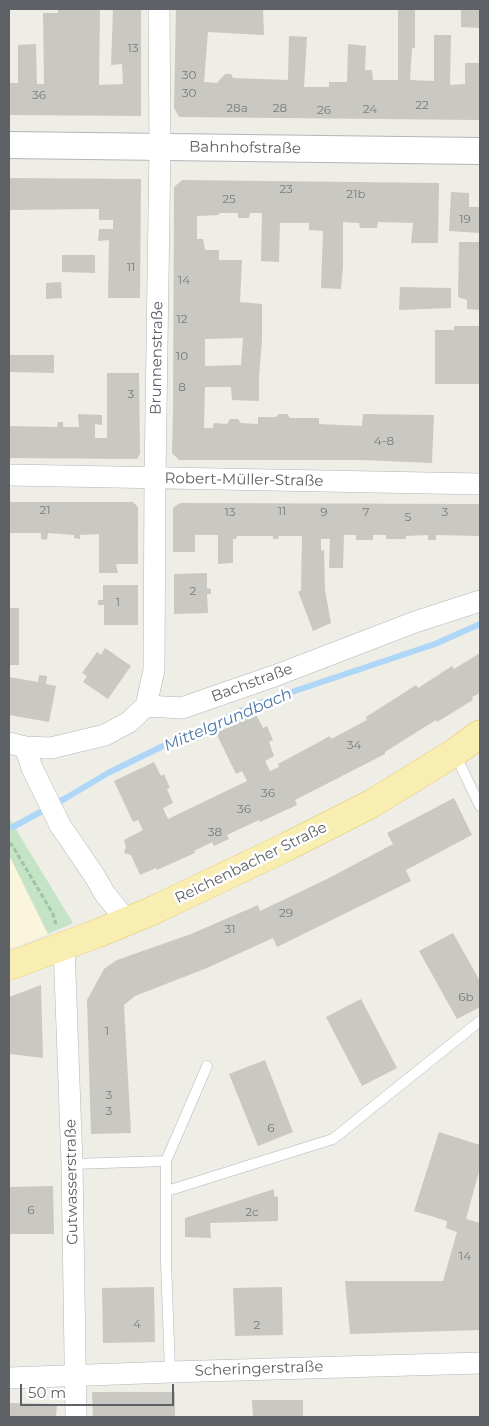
<!DOCTYPE html>
<meta charset="utf-8">
<style>
body{margin:0}
#map{position:relative;width:489px;height:1426px;overflow:hidden;background:#eeede6;font-family:Montserrat,sans-serif}
canvas{display:block}
.frame{position:absolute;inset:0;border:10px solid #5e6165;pointer-events:none}
.scale{position:absolute;left:20px;top:1384px;width:154px;height:22px;box-sizing:border-box;border:2px solid #5e6165;border-top:0;padding-left:6px;font-size:15px;line-height:18px;white-space:nowrap;color:#5e6165;-webkit-text-stroke:4px #fff;paint-order:stroke}
</style>
<div id="map">
<canvas width="489" height="1426"></canvas>
<div class="frame"></div>
<div class="scale">50 m</div>
</div>
<script>
const c = document.querySelector('canvas').getContext('2d');
c.lineJoin = 'round';
function fillPath(path, color) {
  c.fillStyle = color;
  c.fill(path, 'evenodd');
}
function shape(rows) {
  const path = new Path2D();
  for (const r of rows) {
    path.moveTo(r[0], r[1]);
    for (let i = 2; i < r.length; i += 2) path.lineTo(r[i], r[i + 1]);
  }
  return path;
}
function strokePath(path, color, width, dash) {
  c.strokeStyle = color;
  c.lineWidth = width;
  c.lineCap = dash ? 'butt' : 'round';
  c.setLineDash(dash || []);
  c.stroke(path);
}
function write(font, color, halo, rows, align = 'center') {
  c.font = font + ' Montserrat,sans-serif';
  c.lineWidth = 5;
  c.setLineDash([]);
  c.textBaseline = 'middle';
  c.strokeStyle = halo;
  c.fillStyle = color;
  for (const [text, x, y, turn = 0] of rows) {
    c.save();
    c.translate(x, y);
    c.rotate((+turn || 0) * Math.PI / 180);
    c.textAlign = isNaN(turn) ? turn : align;
    if (halo) c.strokeText(text, 0, 0);
    c.fillText(text, 0, 0);
    c.restore();
  }
}
fillPath(shape([
 [9,855,48,934,9,949]
]), '#fbf5de');
fillPath(shape([
 [9,818,73,923,48,934,9,855]
]), '#c5e4c5');
strokePath(shape([
 [13,827,66,798,108,773,163,746,259,703,435,644,480,624]
]), '#add6f7', 6);
fillPath(shape([
 [58,9,100,9,99,85,123,84,122,64,111,65,113,9,141,9,141,116,9,115,9,83,18,83,18,45,36,44,37,84,44,84,43,13,58,13],
 [176,9,263,9,264,35,208,32,204,82,217,83,225,74,231,74,233,78,288,80,289,36,307,37,304,87,329,87,329,82,347,82,348,44,366,46,365,70,372,70,373,80,398,80,398,9,415,9,415,48,412,48,410,80,434,81,434,35,451,35,450,85,465,84,465,63,480,63,480,120,179,117,174,108],
 [461,9,480,9,480,28,461,27],
 [9,178,141,179,140,298,108,298,109,240,98,241,99,229,113,229,113,220,99,220,99,209,9,210],
 [182,180,439,183,438,243,411,243,413,223,378,222,377,228,360,228,359,223,343,222,343,267,341,289,321,288,323,231,309,230,309,223,280,223,279,262,261,261,262,213,250,213,249,218,238,218,238,213,219,213,219,215,197,216,197,239,203,239,205,250,219,250,219,260,242,260,240,302,262,304,262,340,259,377,259,401,232,400,231,387,205,387,204,428,213,428,214,423,227,424,230,419,238,419,241,423,258,424,258,417,276,417,279,414,287,414,290,418,319,418,319,424,362,426,363,414,434,415,432,463,361,460,179,460,172,453,173,413,174,187],
 [243,338,241,365,205,366,205,339],
 [451,192,469,193,469,207,480,207,480,233,449,231],
 [459,242,480,242,480,310,467,309,467,300,458,297],
 [62,255,95,255,95,273,62,272],
 [61,282,62,298,46,299,46,283],
 [400,287,451,288,451,308,399,310],
 [454,326,480,326,480,384,435,384,435,330,454,330],
 [9,355,54,355,54,373,9,372],
 [107,373,139,373,140,454,137,459,9,458,9,426,57,427,58,422,63,422,63,427,79,427,78,414,102,415,102,425,95,424,95,438,107,438],
 [9,502,133,502,138,507,138,564,116,564,118,573,99,573,99,534,80,535,80,539,74,538,74,535,48,533,47,540,41,539,41,533,9,533],
 [180,503,480,504,480,536,436,535,436,540,428,540,428,535,406,536,406,539,386,539,386,535,373,535,373,540,356,540,356,535,344,535,343,568,329,568,330,539,321,539,321,551,324,550,325,590,331,623,313,631,298,591,301,591,302,536,279,536,278,539,273,539,273,536,237,536,236,539,233,539,233,563,218,564,218,535,195,535,195,552,173,552,173,508],
 [207,573,207,588,211,589,211,594,207,594,208,613,174,614,174,574],
 [103,585,138,585,138,625,104,625,104,605,98,605,98,600,103,600],
 [9,608,19,608,19,665,9,665],
 [105,648,131,666,108,699,83,682,87,676,82,673,97,652,101,655],
 [480,653,480,693,472,697,473,700,437,722,436,720,385,752,385,754,295,800,297,805,260,822,259,820,227,835,229,839,214,846,212,842,194,851,195,853,157,870,156,868,140,875,131,855,124,853,126,847,124,840,143,830,138,820,133,822,114,781,154,762,161,776,164,774,170,788,167,789,173,803,163,808,168,819,247,781,242,771,236,774,216,733,256,714,263,728,267,726,273,740,269,742,274,756,265,761,270,771,279,767,278,764,330,736,331,739,367,720,366,717,416,685,418,688,452,666,454,669],
 [39,675,47,676,46,684,56,686,49,722,9,715,9,677,38,682],
 [454,798,472,835,406,870,411,881,277,947,273,938,207,968,135,996,124,1005,131,1133,91,1134,87,1000,104,969,117,960,191,934,258,905,260,911,327,879,393,844,387,833],
 [453,933,480,981,480,1007,457,1019,419,951],
 [41,985,43,1058,10,1054,9,997],
 [361,999,397,1068,362,1086,326,1017],
 [265,1060,293,1132,258,1146,229,1074],
 [439,1132,480,1145,480,1168,466,1219,480,1223,480,1330,350,1334,345,1281,443,1281,457,1232,446,1228,447,1221,414,1211],
 [53,1186,54,1234,9,1234,9,1187],
 [274,1189,274,1196,278,1197,278,1221,210,1223,211,1238,185,1237,185,1218],
 [154,1287,155,1342,103,1343,102,1288],
 [282,1287,283,1335,235,1336,233,1288],
 [92,1392,175,1392,175,1417,93,1417],
 [252,1400,303,1400,303,1417,253,1417],
 [9,1403,57,1404,56,1417,9,1417]
]), '#cac8c2');
const service = shape([
 [455,754,480,806],
 [72,1164,166,1161],
 [167,1191,333,1139,480,1021],
 [170,1372,166,1262,166,1161,207,1066]
]);
const minor = shape([
 [9,475,480,484],
 [146,706,154,670,155,478,160,147,159,9],
 [9,743,25,747,51,748,105,735,129,722,146,706,182,708,277,675,415,622,480,601],
 [25,747,32,768,60,825,94,875,105,894,127,921],
 [64,946,72,1164,76,1417],
 [9,1378,170,1372,480,1363]
]);
const tertiary = shape([
 [9,145,480,151]
]);
const primary = shape([
 [9,966,96,934,154,910,286,847,371,804,454,753,480,734]
]);
strokePath(service, '#b3b6b9', 11);
strokePath(minor, '#b3b6b9', 22);
strokePath(tertiary, '#b3b6b9', 28);
strokePath(primary, '#e5c468', 29);
strokePath(shape([
 [9,843,12,845,53,914,56,924]
]), '#9ec4aa', 3, [5, 2.5]);
strokePath(service, '#fff', 10);
strokePath(minor, '#fff', 21);
strokePath(tertiary, '#fff', 26);
strokePath(primary, '#f8eeb2', 28);
write('12px', '#797b7c', null, [
 ["13",133,48],
 ["30",189,75],
 ["30",189,93],
 ["36",39,95],
 ["22",422,105],
 ["28a",237,108],
 ["28",280,108],
 ["24",370,109],
 ["26",324,110],
 ["23",286,189],
 ["21b",356,194],
 ["25",229,199],
 ["19",465,219],
 ["11",131,267],
 ["14",184,280],
 ["12",182,319],
 ["10",182,356],
 ["8",182,387],
 ["3",131,394],
 ["4-8",384,441],
 ["21",45,510],
 ["11",282,511],
 ["13",230,512],
 ["9",324,512],
 ["7",366,512],
 ["3",445,512],
 ["5",408,517],
 ["2",193,591],
 ["1",118,602],
 ["34",354,745],
 ["36",268,793],
 ["36",244,809],
 ["38",215,832],
 ["29",286,913],
 ["31",230,929],
 ["6b",466,997],
 ["1",107,1031],
 ["3",109,1095],
 ["3",109,1111],
 ["6",271,1128],
 ["6",31,1210],
 ["2c",252,1212],
 ["14",465,1256],
 ["4",137,1324],
 ["2",257,1325]
]);
write('15px', '#5e6165', '#fff', [
 ["Bahnhofstraße",245,148,1],
 ["Brunnenstraße",157,358,-89],
 ["Robert-Müller-Straße",244,480,1],
 ["Bachstraße",252,683,-20],
 ["Reichenbacher Straße",251,863,-26],
 ["Gutwasserstraße",72,1182,-91],
 ["Scheringerstraße",259,1369,-2]
]);
write('italic 16px', '#4b77a8', '#fff', [
 ["Mittelgrundbach",228,720,-23]
]);
</script>
